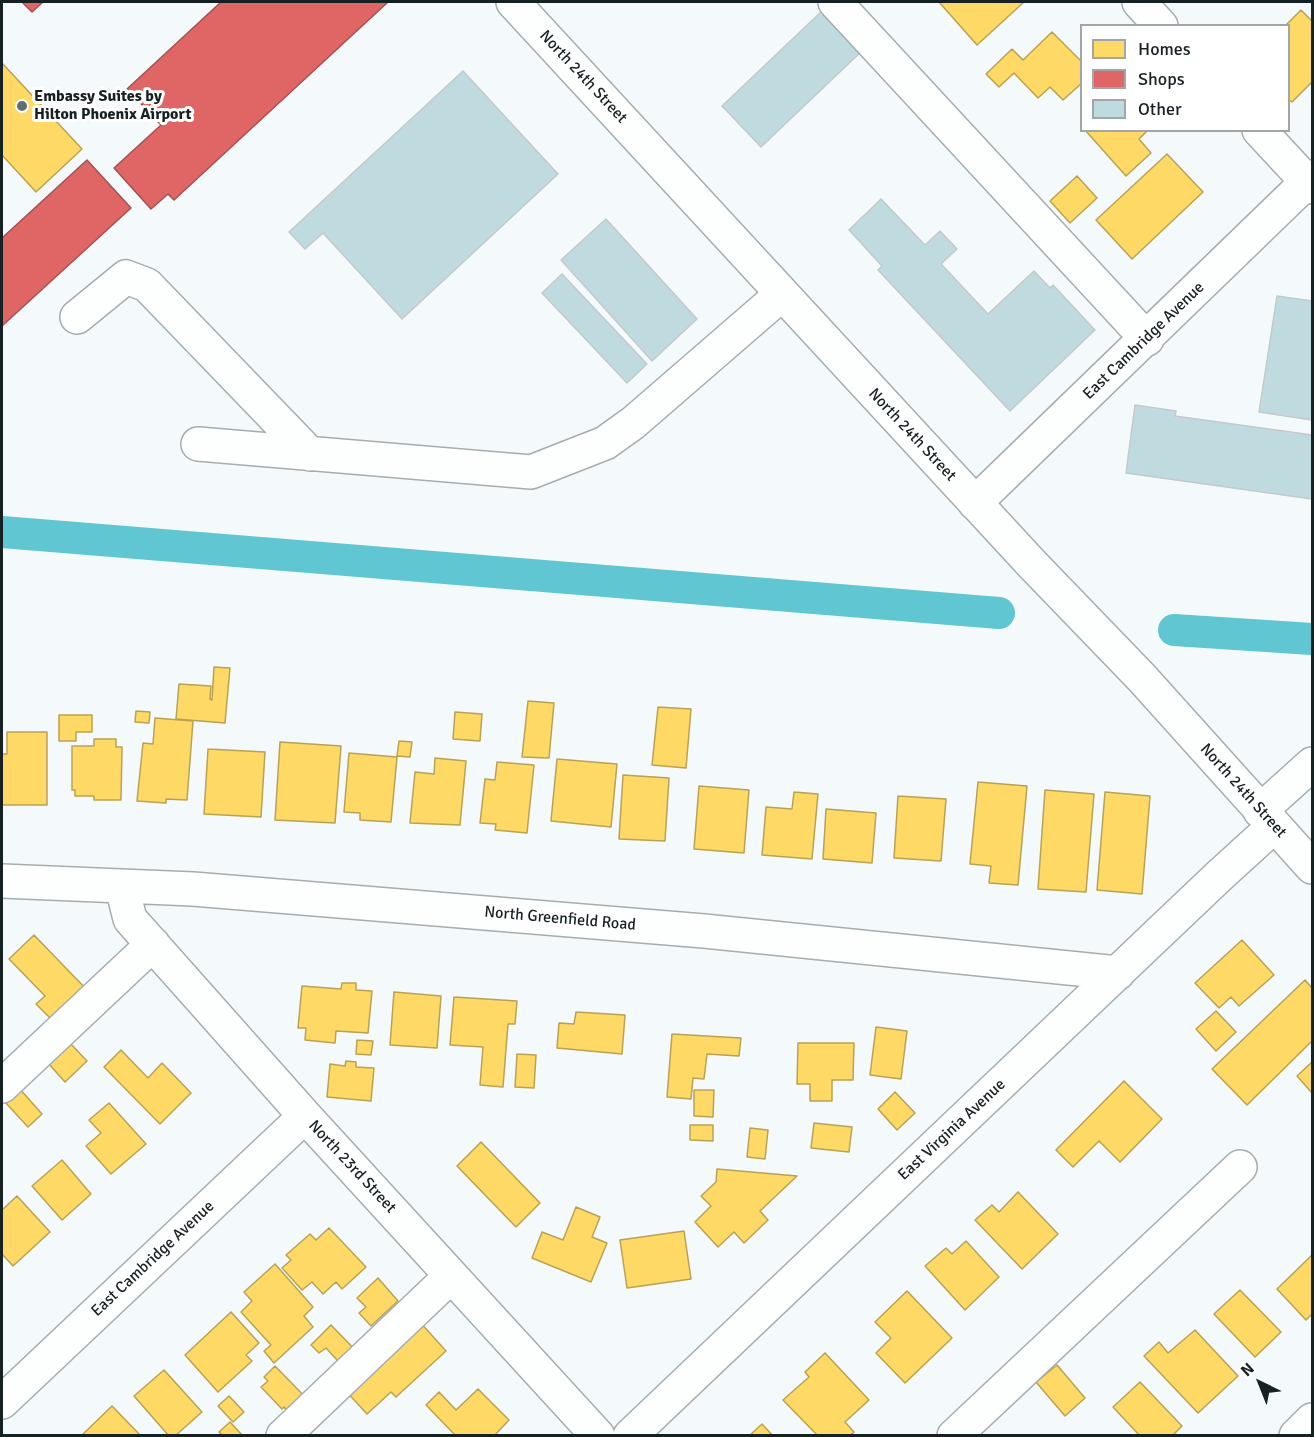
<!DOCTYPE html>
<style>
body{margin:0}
#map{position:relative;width:1314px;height:1437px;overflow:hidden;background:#f4fafb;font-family:Signika,sans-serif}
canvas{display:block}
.frame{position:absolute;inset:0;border:3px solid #162123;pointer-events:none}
.legend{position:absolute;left:1080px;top:24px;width:210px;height:108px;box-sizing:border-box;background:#fff;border:2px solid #a2a6a7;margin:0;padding:8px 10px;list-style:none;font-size:18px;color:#162123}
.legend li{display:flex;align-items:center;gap:12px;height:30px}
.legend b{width:30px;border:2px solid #a2a6a7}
.north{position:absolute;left:1230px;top:1353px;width:60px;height:60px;-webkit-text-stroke:4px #fff;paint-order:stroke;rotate:317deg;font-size:16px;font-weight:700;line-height:24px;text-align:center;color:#162123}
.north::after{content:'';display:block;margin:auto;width:21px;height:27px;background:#162123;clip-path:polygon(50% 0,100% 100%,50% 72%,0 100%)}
</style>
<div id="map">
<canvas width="1314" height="1437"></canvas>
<div class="frame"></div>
<ul class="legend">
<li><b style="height:16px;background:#ffd966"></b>Homes</li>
<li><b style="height:16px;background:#e06666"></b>Shops</li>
<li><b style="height:16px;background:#c0dbdf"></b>Other</li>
</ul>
<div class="north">N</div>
</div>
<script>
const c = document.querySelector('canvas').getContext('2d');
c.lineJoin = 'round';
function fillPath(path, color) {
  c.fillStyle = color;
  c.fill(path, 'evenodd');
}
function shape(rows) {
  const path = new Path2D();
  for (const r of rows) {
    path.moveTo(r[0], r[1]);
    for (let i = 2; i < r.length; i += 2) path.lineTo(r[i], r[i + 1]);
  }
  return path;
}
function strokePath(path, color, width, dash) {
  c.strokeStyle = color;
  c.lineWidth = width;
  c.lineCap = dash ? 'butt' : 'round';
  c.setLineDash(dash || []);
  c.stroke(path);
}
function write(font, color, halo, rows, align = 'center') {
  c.font = font + ' Signika,sans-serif';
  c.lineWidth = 6;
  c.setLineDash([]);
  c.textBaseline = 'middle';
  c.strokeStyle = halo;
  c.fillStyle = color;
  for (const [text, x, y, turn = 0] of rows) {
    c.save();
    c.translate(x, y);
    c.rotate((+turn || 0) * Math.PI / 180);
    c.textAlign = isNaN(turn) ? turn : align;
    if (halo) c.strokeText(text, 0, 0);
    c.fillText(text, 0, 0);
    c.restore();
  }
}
const homes = shape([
 [939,2,1024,2,977,45,939,2],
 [1301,10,1312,21,1312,82,1292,102,1288,99,1288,26,1285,26,1301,10],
 [1052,32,1082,62,1082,83,1063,100,1050,87,1038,98,1014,73,999,87,986,74,1012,49,1023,60,1052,32],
 [2,63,82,149,36,192,2,155,2,63],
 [1085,130,1148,130,1139,139,1151,153,1126,176,1085,130],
 [1167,154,1203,192,1132,259,1096,220,1167,154],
 [1077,176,1097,198,1070,223,1050,201,1077,176],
 [214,667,230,668,225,723,176,719,179,684,211,686,210,699,212,700,214,667],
 [528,701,554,703,549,758,522,757,528,701],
 [658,707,691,709,686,768,652,765,658,707],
 [136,711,150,712,149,723,135,722,136,711],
 [455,712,482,714,480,741,453,739,455,712],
 [59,715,92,715,92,732,76,732,76,741,59,741,59,715],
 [155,718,193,721,187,800,166,799,166,803,137,801,143,743,153,744,155,718],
 [7,732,47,732,47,805,2,805,2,754,7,754,7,732],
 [94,739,116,739,116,747,122,747,121,800,94,800,94,796,75,796,75,790,72,790,72,746,94,746,94,739],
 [399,741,412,742,410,757,397,756,399,741],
 [280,742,341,746,335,823,275,820,280,742],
 [208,749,265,752,261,817,204,814,208,749],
 [349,753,397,757,391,822,360,820,360,813,344,812,349,753],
 [435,758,466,761,460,825,410,823,415,772,434,774,435,758],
 [557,759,617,764,611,827,551,821,557,759],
 [497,762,534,765,527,833,495,830,496,824,480,823,485,779,495,780,497,762],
 [623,775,669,778,665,841,619,839,623,775],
 [978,782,1027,786,1018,885,989,883,991,866,970,864,978,782],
 [699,786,749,790,744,853,694,849,699,786],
 [1045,790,1094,794,1086,892,1038,889,1045,790],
 [794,792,818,794,812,859,762,855,766,807,792,809,794,792],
 [1105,792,1150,796,1142,894,1097,890,1105,792],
 [898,796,946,799,941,861,894,858,898,796],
 [826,809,876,813,872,863,823,859,826,809],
 [34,935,88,991,55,1023,36,1004,45,996,9,959,34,935],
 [1242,940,1274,975,1239,1006,1231,997,1219,1008,1195,983,1242,940],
 [1305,980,1312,988,1312,1041,1247,1105,1212,1069,1305,980],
 [342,983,356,983,356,990,372,991,368,1033,336,1031,335,1043,305,1040,306,1028,298,1028,302,986,341,989,342,983],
 [394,992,441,996,437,1048,390,1045,394,992],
 [454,997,517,1001,515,1024,508,1024,503,1087,480,1085,483,1047,450,1045,454,997],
 [1216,1011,1236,1032,1216,1051,1196,1029,1216,1011],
 [576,1012,625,1015,622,1054,557,1048,559,1023,574,1024,576,1012],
 [876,1027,907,1031,901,1079,870,1075,876,1027],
 [672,1034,741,1038,739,1056,707,1054,704,1079,693,1078,691,1099,667,1097,672,1034],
 [357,1040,373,1041,371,1055,356,1054,357,1040],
 [70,1043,87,1061,65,1082,48,1063,70,1043],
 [798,1043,854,1043,853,1080,832,1080,832,1101,810,1101,810,1084,797,1084,798,1043],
 [121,1050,148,1078,162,1063,191,1093,160,1124,104,1067,121,1050],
 [517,1054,536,1055,534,1088,515,1087,517,1054],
 [346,1061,356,1062,356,1067,374,1068,371,1101,327,1097,330,1064,345,1066,346,1061],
 [1312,1062,1312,1093,1297,1076,1312,1062],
 [1124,1081,1162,1119,1120,1162,1099,1141,1073,1167,1056,1150,1124,1081],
 [19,1088,42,1114,28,1127,5,1102,19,1088],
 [694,1090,714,1090,713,1117,694,1116,694,1090],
 [895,1092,915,1113,897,1130,878,1109,895,1092],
 [109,1103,146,1144,111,1174,86,1146,101,1133,89,1120,109,1103],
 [814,1123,852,1127,849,1152,811,1148,814,1123],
 [690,1125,713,1125,713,1141,690,1140,690,1125],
 [750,1128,768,1130,765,1159,747,1157,750,1128],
 [481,1142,540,1203,516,1227,457,1166,481,1142],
 [62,1160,91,1194,62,1220,32,1186,62,1160],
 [717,1169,797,1176,760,1211,768,1220,744,1243,734,1232,718,1247,695,1222,711,1206,701,1196,716,1182,717,1169],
 [1018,1192,1058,1234,1022,1269,975,1220,992,1205,999,1212,1018,1192],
 [17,1196,50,1232,13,1266,2,1254,2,1210,17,1196],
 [576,1207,600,1217,592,1237,607,1243,591,1282,532,1258,542,1232,563,1240,576,1207],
 [329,1228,366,1267,342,1289,336,1282,323,1294,312,1282,302,1290,282,1268,291,1260,286,1255,310,1234,316,1240,329,1228],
 [684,1231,691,1279,627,1288,620,1240,684,1231],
 [966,1241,999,1277,965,1310,925,1266,946,1248,952,1254,966,1241],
 [1312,1255,1312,1314,1306,1320,1277,1289,1312,1255],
 [275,1264,313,1307,304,1316,313,1327,274,1363,264,1351,271,1345,241,1312,252,1301,244,1292,275,1264],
 [378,1278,398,1301,371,1326,359,1313,366,1307,357,1298,378,1278],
 [1240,1290,1281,1332,1255,1357,1214,1314,1240,1290],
 [907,1291,952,1338,905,1383,876,1353,891,1338,875,1322,907,1291],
 [231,1312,259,1343,246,1355,252,1361,218,1392,185,1355,231,1312],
 [419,1321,446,1351,396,1397,391,1392,367,1414,344,1389,419,1321],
 [331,1325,363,1358,348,1372,326,1348,319,1353,311,1345,331,1325],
 [1195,1330,1238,1376,1198,1413,1144,1356,1159,1342,1168,1353,1195,1330],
 [825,1353,869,1400,845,1422,854,1432,850,1436,818,1436,783,1400,809,1377,805,1372,825,1353],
 [1057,1365,1085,1398,1065,1416,1036,1382,1057,1365],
 [275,1366,313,1405,296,1420,284,1407,282,1409,261,1387,268,1381,264,1377,275,1366],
 [164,1370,202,1412,175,1436,169,1436,134,1396,164,1370],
 [1140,1382,1182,1426,1172,1436,1140,1436,1113,1407,1140,1382],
 [478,1389,509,1420,494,1436,456,1436,426,1405,439,1392,456,1410,478,1389],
 [229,1396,244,1412,233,1422,218,1406,229,1396],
 [112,1406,141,1436,81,1436,112,1406],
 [230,1422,243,1436,223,1436,219,1432,230,1422],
 [762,1424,773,1436,749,1436,762,1424]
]);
fillPath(homes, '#ffd966');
strokePath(homes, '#b9a252', 1.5);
const shops = shape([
 [22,2,43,2,32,12,22,2],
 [221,2,388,2,174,200,168,194,151,209,114,168,161,125,127,89,221,2],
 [87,160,131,208,2,326,2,238,87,160]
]);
fillPath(shops, '#e06666');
strokePath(shops, '#a35152', 1.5);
strokePath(shape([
 [2,532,999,613],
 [1174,630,1312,639]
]), '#60c6d2', 32);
const building = shape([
 [824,9,863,50,761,147,722,106,824,9],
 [463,71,558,174,402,319,323,233,305,249,289,232,463,71],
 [881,199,925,245,940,231,957,249,941,264,988,314,1034,271,1050,288,1053,285,1095,330,1010,411,878,270,882,266,849,230,881,199],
 [606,219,697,319,652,361,561,260,606,219],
 [562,274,647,364,627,383,542,293,562,274],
 [1277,296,1312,301,1312,420,1259,412,1277,296],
 [1135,405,1176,411,1175,416,1312,435,1312,499,1126,473,1135,405]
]);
fillPath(building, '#c0dbdf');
strokePath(building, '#c2cacc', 1.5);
const minor = shape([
 [835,2,1147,339],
 [1139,2,1161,26],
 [1259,130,1312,187],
 [77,317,126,277,147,285,310,454],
 [198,444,531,472,605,443,633,423,782,294],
 [975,503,1312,177],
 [1260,811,1312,764],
 [2,881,193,889,704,931,1118,973],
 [122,887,130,919,305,1116,598,1436],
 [2,1086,153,944],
 [2,1402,305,1116],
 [283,1436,451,1276],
 [630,1436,1218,877,1274,826],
 [954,1436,1240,1167],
 [1296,1436,1312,1420]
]);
const major = shape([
 [513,2,1032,564,1142,678,1312,867]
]);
strokePath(minor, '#a5adae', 36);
strokePath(major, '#a5adae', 36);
strokePath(minor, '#fdfefe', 33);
strokePath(major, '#fdfefe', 33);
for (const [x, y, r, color] of [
 [22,106,6,"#646d6f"]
]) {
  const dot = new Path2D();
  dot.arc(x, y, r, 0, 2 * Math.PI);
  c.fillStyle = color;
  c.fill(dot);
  strokePath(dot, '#fff', 2);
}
write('16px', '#162123', '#fff', [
 ["North 24th Street",583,77,47],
 ["East Cambridge Avenue",1144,341,-44],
 ["North 24th Street",912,435,47],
 ["North 24th Street",1243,791,48],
 ["North Greenfield Road",560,919,5],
 ["East Virginia Avenue",952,1130,-43],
 ["North 23rd Street",352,1167,47],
 ["East Cambridge Avenue",153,1259,-43]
]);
write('bold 16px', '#162123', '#fff', [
 ["Embassy Suites by",34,97],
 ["Hilton Phoenix Airport",34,115]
], 'left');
</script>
